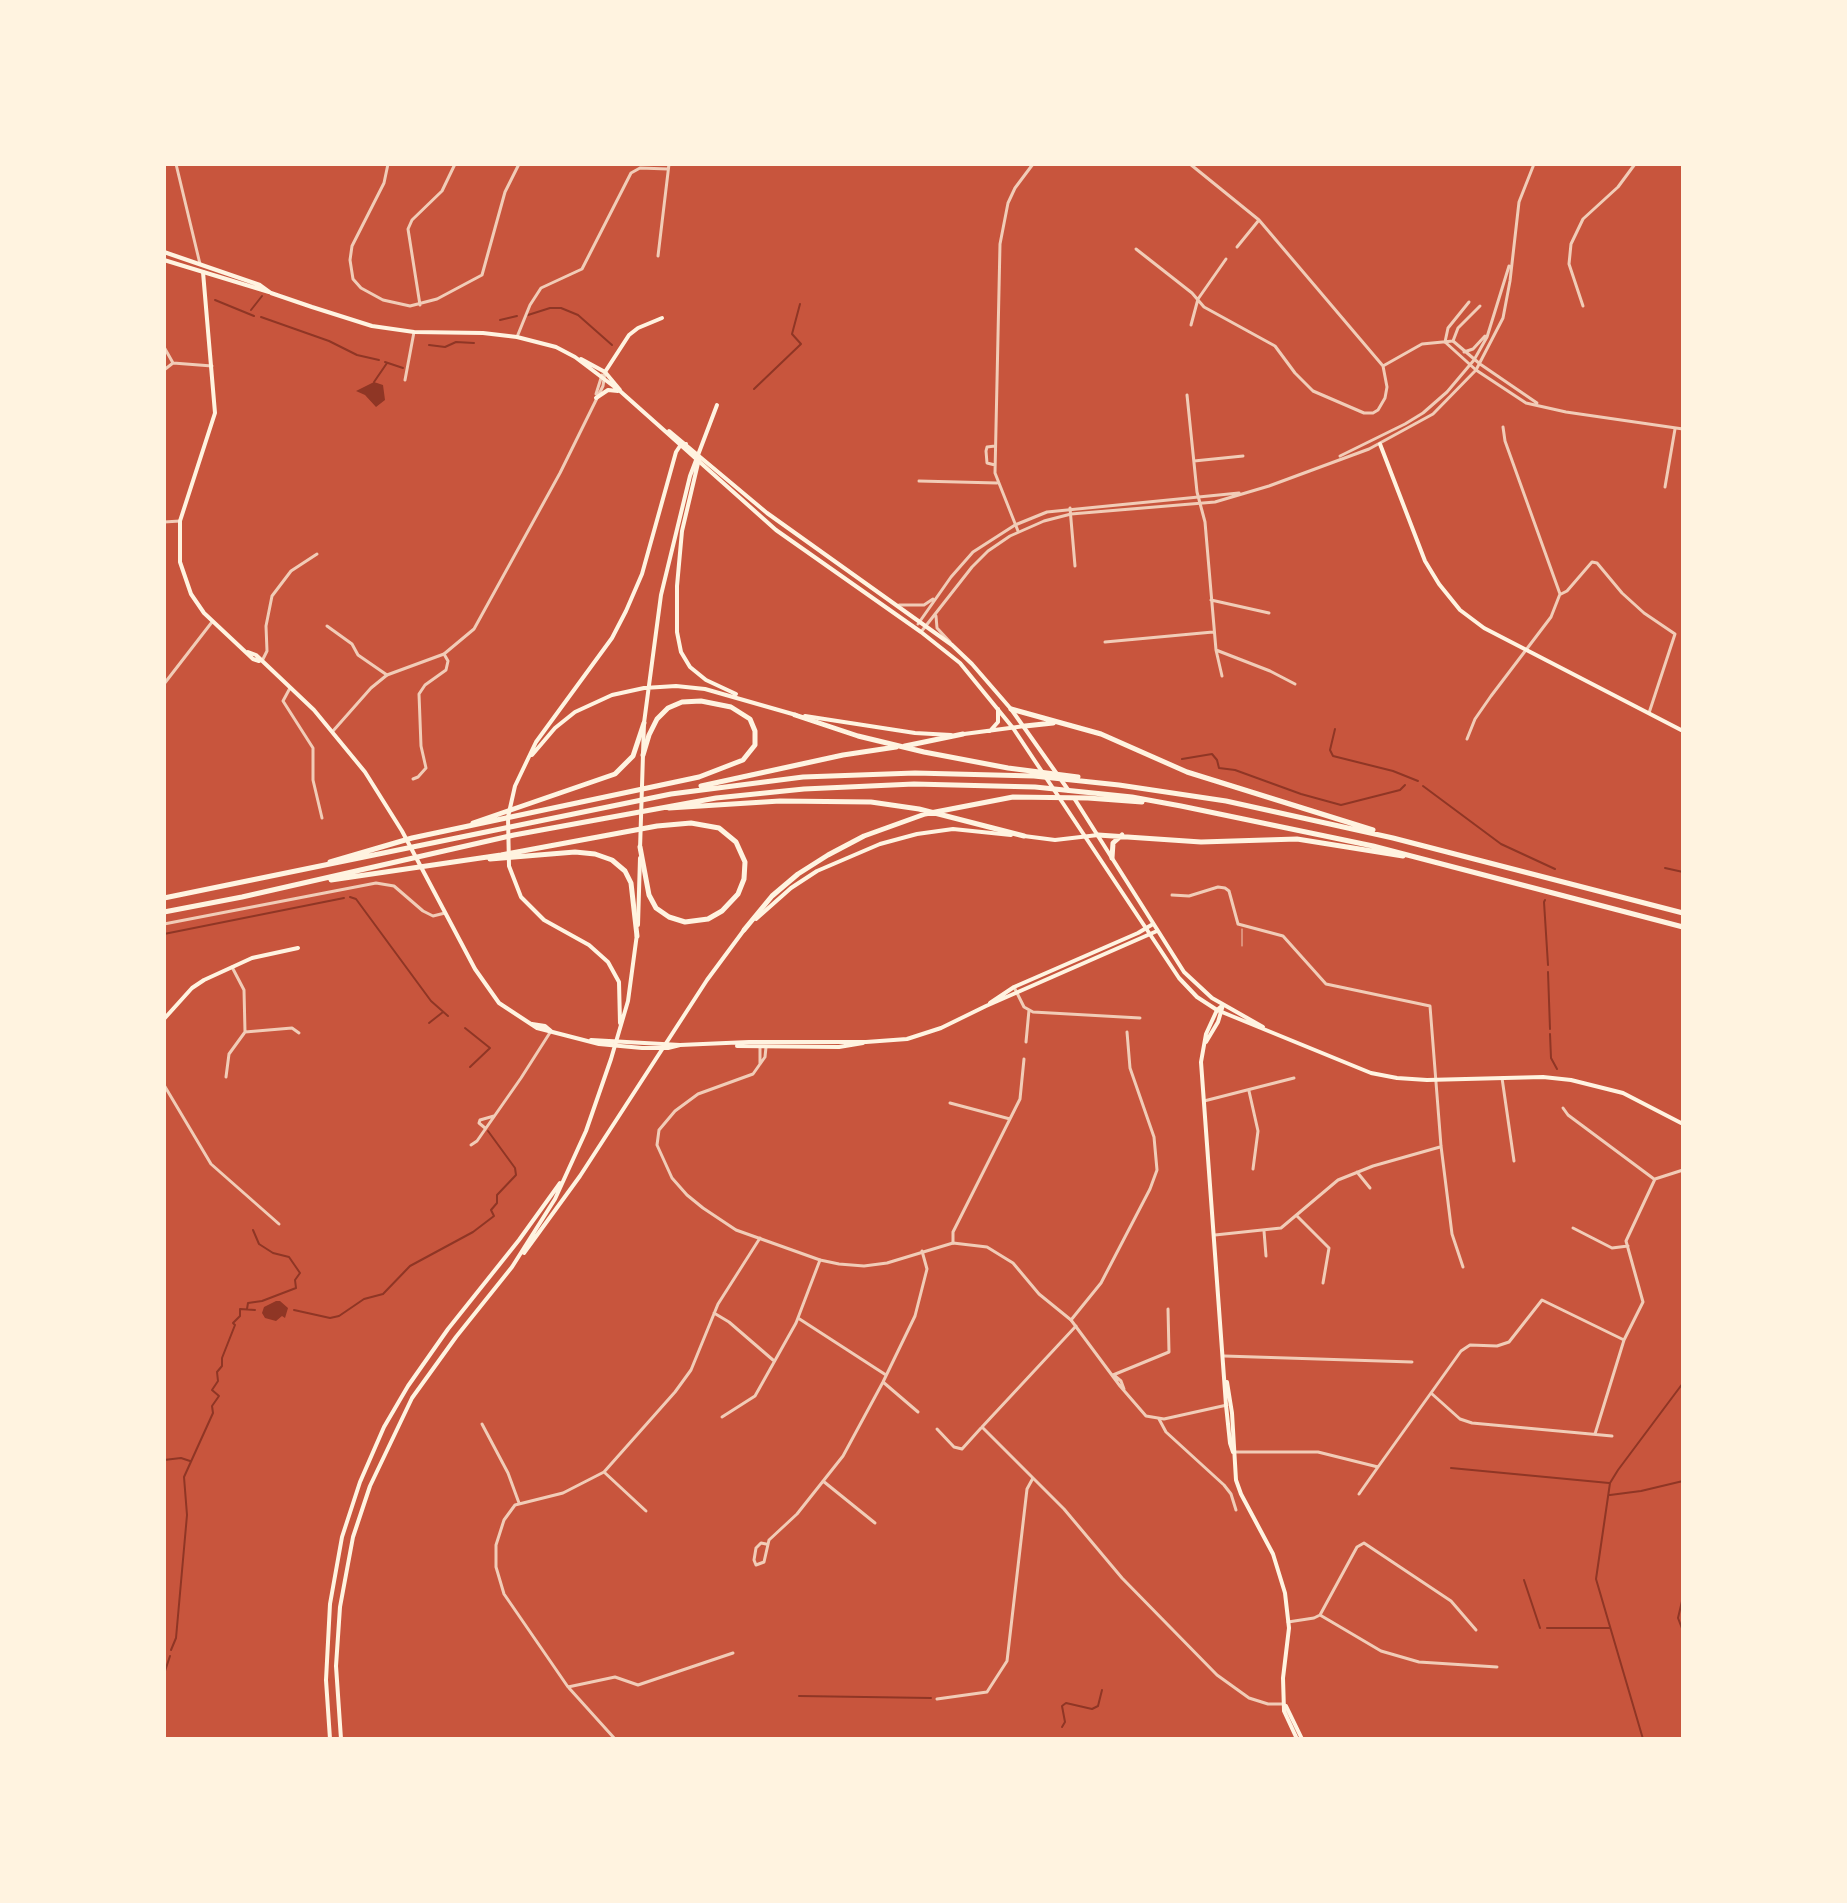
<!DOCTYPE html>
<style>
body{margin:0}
#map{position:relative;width:1847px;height:1903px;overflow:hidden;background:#c8553d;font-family:Inter,sans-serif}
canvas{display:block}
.frame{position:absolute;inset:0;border:166px solid #fff3e0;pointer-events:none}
</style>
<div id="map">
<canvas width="1847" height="1903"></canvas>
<div class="frame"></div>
</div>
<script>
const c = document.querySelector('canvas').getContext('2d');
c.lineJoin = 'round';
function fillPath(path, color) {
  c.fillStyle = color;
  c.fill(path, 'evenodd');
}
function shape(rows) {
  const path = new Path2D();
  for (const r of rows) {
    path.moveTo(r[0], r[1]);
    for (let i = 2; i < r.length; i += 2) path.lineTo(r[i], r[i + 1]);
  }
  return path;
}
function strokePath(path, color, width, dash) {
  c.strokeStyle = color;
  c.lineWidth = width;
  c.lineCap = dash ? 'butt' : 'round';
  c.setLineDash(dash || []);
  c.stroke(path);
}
fillPath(shape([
 [374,382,383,385,385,400,376,407,365,395,356,391],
 [276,1301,280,1301,288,1308,285,1318,282,1316,276,1321,265,1318,262,1313,264,1307]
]), '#8f3625');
strokePath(shape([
 [215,300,254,316],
 [251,310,262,296],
 [528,315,550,308,561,308,578,315,612,345],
 [261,317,329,341,357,355,379,360],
 [500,320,517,316],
 [429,345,445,347,456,342,474,343],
 [385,362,403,368],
 [374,382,387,363],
 [754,389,801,344,792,334,800,304],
 [1335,729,1330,750,1333,756,1393,771,1418,781],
 [1182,759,1212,754,1217,760,1219,768,1235,770,1301,794,1341,805,1400,790,1405,785],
 [1423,786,1501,844,1555,869],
 [1665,868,1683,872],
 [350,897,356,899,431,1001,448,1016],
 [1545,900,1544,902,1548,965],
 [164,934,344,898],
 [1548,972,1550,1029],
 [429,1023,443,1012],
 [465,1028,490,1048,470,1067],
 [1550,1034,1551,1058,1557,1069],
 [247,1309,248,1303,262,1301,296,1288,295,1280,300,1273,289,1257,273,1253,259,1244,253,1230],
 [294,1310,330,1318,339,1316,364,1299,383,1294,410,1266,473,1232,494,1216,491,1210,497,1203,497,1195,516,1175,515,1168,488,1131],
 [164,1460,181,1458,190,1461],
 [1451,1468,1609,1483],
 [1610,1495,1641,1491,1683,1481],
 [1524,1580,1540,1628],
 [1683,1597,1678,1618,1683,1631],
 [1547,1628,1609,1628],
 [171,1650,176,1638,187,1515,184,1477,213,1413,212,1406,219,1396,212,1390,218,1381,217,1372,222,1366,222,1358,235,1325,233,1323,240,1316,240,1309,255,1310],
 [164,1674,170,1656],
 [799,1696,931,1698],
 [1062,1727,1065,1722,1062,1706,1066,1703,1092,1709,1098,1706,1102,1690],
 [1643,1739,1596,1579,1610,1483,1618,1470,1683,1383]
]), '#8f3625', 2);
strokePath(shape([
 [1242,929,1242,946]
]), '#f1ccb7', 1);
strokePath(shape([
 [176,164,200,264],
 [388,164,384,183,352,246,350,260,353,279,361,288,383,300,410,306,437,299,482,275,505,192,519,164],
 [1190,164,1259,220,1383,366],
 [1237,247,1259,220],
 [1136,249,1192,293,1204,307,1275,346,1295,373,1313,391,1364,413,1373,413,1378,410,1385,398,1387,387,1383,366,1422,344,1453,341,1458,328,1480,306],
 [658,256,669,164],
 [420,305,408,229,412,220,442,191,455,164],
 [1583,306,1569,264,1571,244,1583,219,1618,187,1635,164],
 [1191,325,1198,299,1226,259],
 [517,337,530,305,541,288,582,269,631,173,640,168,668,169],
 [1445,342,1448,328,1469,302],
 [164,347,173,363],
 [164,370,173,363,212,366],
 [405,380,414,332],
 [1187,395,1197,492,1205,522,1216,650,1222,676],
 [1194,461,1243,456],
 [995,465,987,463,986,451,987,447,995,446],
 [919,481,997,483],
 [1665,487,1675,429],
 [1070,508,1075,566],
 [164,522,180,521],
 [1018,531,995,473,1000,244,1008,203,1015,188,1033,164],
 [1561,594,1567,591,1592,562,1597,563,1622,593,1644,613,1675,634,1649,713],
 [1211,600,1269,613],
 [327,626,352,644,358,655,387,675],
 [1105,642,1213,632],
 [1216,650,1270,671,1295,684],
 [263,659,267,651,266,626,272,596,291,571,317,554],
 [290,688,283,701,313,748,313,780,322,818],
 [1467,739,1475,719,1491,696,1551,617,1560,594,1505,441,1503,427],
 [413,779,418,777,426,768,421,746,419,694,425,685,446,670,448,661,444,654],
 [1172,895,1189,896,1218,887,1225,888,1229,891,1238,924,1283,936,1326,984,1430,1006,1441,1146,1452,1234,1463,1267],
 [164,924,376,883,394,886,423,911,433,916,445,913],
 [232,967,244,990,245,1032],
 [1014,987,1024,1007,1033,1012,1140,1018],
 [245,1032,292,1028,299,1033],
 [1026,1042,1029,1010],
 [226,1077,229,1054,245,1032],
 [1502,1078,1514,1161],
 [164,1085,211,1164,279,1224],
 [1249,1091,1258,1131,1253,1169],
 [1204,1101,1294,1078],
 [950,1103,1010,1119],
 [1563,1108,1568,1115,1654,1179],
 [485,1128,479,1123,480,1120,494,1116],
 [471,1145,477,1141,521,1078,551,1031],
 [1357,1172,1370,1188],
 [1297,1216,1329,1248,1323,1283],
 [1573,1228,1612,1248,1628,1246],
 [1264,1231,1266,1256],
 [1215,1235,1281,1228,1338,1180,1373,1166,1440,1147],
 [953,1243,953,1232,1020,1099,1024,1059],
 [714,1313,729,1322,773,1360],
 [798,1318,886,1375],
 [1071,1320,1101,1283,1150,1189,1157,1170,1154,1137,1130,1068,1127,1032],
 [1076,1326,982,1427,1064,1509,1122,1578,1217,1675,1249,1698,1268,1704,1284,1704],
 [1224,1356,1412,1362],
 [1113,1375,1169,1352,1168,1309],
 [883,1382,918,1412],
 [1431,1393,1460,1419,1472,1423,1612,1436],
 [722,1417,755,1396,796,1323,820,1260],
 [1159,1419,1166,1432,1224,1485,1231,1494,1236,1510],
 [482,1424,508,1473,519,1503],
 [937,1429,954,1447,962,1449,981,1428],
 [1595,1434,1624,1340,1643,1302,1626,1241,1655,1179,1683,1170],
 [1233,1452,1318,1452,1378,1467,1461,1351,1470,1345,1497,1346,1509,1342,1542,1300,1624,1340],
 [604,1472,646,1511],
 [823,1481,875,1523],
 [1359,1494,1378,1467],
 [766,1544,761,1543,756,1548,754,1560,756,1565,764,1562,769,1540,797,1514,843,1456,883,1382,915,1316,927,1269,922,1251],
 [1320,1615,1381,1651,1419,1662,1497,1667],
 [1288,1622,1314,1618,1320,1615,1357,1547,1364,1543,1451,1601,1476,1630],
 [733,1653,638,1685,615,1677,568,1687,504,1594,496,1567,496,1545,504,1520,515,1505,563,1493,604,1472,675,1392,691,1370,718,1304,760,1238],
 [569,1688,615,1739],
 [937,1699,987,1692,1007,1661,1027,1489,1033,1478]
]), '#f1ccb7', 3);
strokePath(shape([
 [1453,341,1480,364,1537,403],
 [1445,342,1476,370,1526,403,1566,412,1683,429],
 [1464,352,1473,349,1485,336],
 [596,394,602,375],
 [1340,456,1405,424,1423,413,1447,392,1474,360,1487,337,1509,266],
 [899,605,924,605,933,599],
 [936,616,937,628,950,642],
 [918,624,951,577,973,552,1015,525,1047,512,1239,493],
 [921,632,972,567,988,551,1010,536,1044,521,1071,514,1215,502,1269,486,1369,449,1433,414,1476,370,1503,318,1510,281,1519,202,1534,164],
 [164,684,212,622],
 [333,731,371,688,387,675,444,654,474,629,560,473,603,386,605,372],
 [760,1047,760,1064],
 [766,1047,765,1057,753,1074,698,1094,675,1111,659,1130,657,1145,672,1178,687,1195,703,1208,736,1230,820,1260,839,1264,864,1266,887,1263,953,1243,987,1247,1013,1263,1039,1294,1071,1320,1120,1386,1146,1416,1164,1419,1227,1405],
 [1115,1376,1121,1381,1124,1389]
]), '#f1ccb7', 3);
strokePath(shape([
 [203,272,215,413,180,521,180,562,191,594,204,613,253,659,259,661],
 [1380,444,1425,561,1439,584,1460,610,1484,628,1683,731],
 [248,652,256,655,314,710,365,772,402,831,475,969,499,1003,537,1028,599,1044,642,1048,668,1048,680,1045],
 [990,1003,1014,987,1138,933,1153,924],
 [1223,1005,1217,1010,1206,1034,1201,1062,1226,1405,1230,1443,1233,1452],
 [164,1019,192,988,204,980,252,958,298,948],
 [532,1024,545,1026,551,1031],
 [591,1040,680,1045,749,1042,866,1042,907,1039,941,1028,986,1006,1157,931],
 [1206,1042,1218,1022,1223,1005],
 [737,1046,839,1047,863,1043],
 [1227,1382,1232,1413,1236,1480,1241,1494,1273,1554,1285,1593,1289,1628,1283,1678,1284,1711,1297,1739],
 [1286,1706,1302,1739]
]), '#fff3e0', 4);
strokePath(shape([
 [164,252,260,285,271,293,312,307,372,326,414,332,483,333,517,337,556,347,575,357,620,391,776,530,921,632,960,663,1013,728,1179,978,1197,997,1217,1010,1371,1073,1397,1078,1427,1080,1543,1077,1571,1080,1623,1093,1683,1124],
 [164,260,269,292],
 [581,359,605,372,620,390],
 [596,398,608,390,618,391],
 [669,431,767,513,952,645,972,664,1011,709,1069,791],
 [1074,798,1184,972,1212,998,1263,1027]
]), '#fff3e0', 4);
strokePath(shape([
 [605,372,629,335,638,328,662,318],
 [699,459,682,531,677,586,677,632,681,652,690,667,706,680,736,694],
 [805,716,915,733,951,735],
 [990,731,998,722,998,709],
 [964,734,1025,726],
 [532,755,555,728,575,712,612,695,644,688,676,686,705,689,796,715],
 [1024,836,1055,840,1098,835],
 [640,849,644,723,661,595,690,476,717,405],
 [756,919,791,888,817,871,880,844,917,834,953,829,1011,835],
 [638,925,640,858],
 [620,1023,619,982,608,962,589,945,544,920,521,897,509,866,508,817,515,786,536,742,612,638,626,611,642,574,676,452,680,446,686,444],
 [524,1253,580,1176,707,980,744,930],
 [330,1739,326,1680,330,1604,342,1537,360,1482,384,1427,408,1386,448,1329,519,1240,560,1183],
 [341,1739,336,1666,340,1607,353,1537,370,1486,412,1398,456,1337,512,1267,555,1199,586,1131,611,1059,628,1001,637,934]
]), '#fff3e0', 4);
strokePath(shape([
 [1011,709,1101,734,1187,772,1373,830],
 [795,715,858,736,924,752,1008,768,1078,777],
 [1025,726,1053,723],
 [905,746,963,734],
 [701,786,843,755,896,747],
 [669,808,780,801,871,802,919,809,1024,836],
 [473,823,615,774,633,756,644,723],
 [1098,835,1201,842,1297,839,1403,856],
 [1112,858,1113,843,1122,835],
 [490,859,575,852,595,854,612,860,625,871,631,883,637,936],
 [330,862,412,838,699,777,743,760,755,745,755,731,750,719,731,707,701,701,682,702,668,708,657,719,649,735,643,755],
 [331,880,501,855,657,826,691,823,719,828,736,842,745,862,744,879,738,894,722,911,708,919,685,922,669,917,656,908,649,895,640,847],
 [164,898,671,794,803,777,915,773,1034,776,1119,785,1226,801,1393,838,1683,913],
 [164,912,242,897,514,835,716,798,804,789,914,784,1035,787,1132,797,1181,806,1373,846,1683,927],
 [744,930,772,896,798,874,828,855,864,836,925,814,1013,797,1088,798,1142,802]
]), '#fff3e0', 5);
</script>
